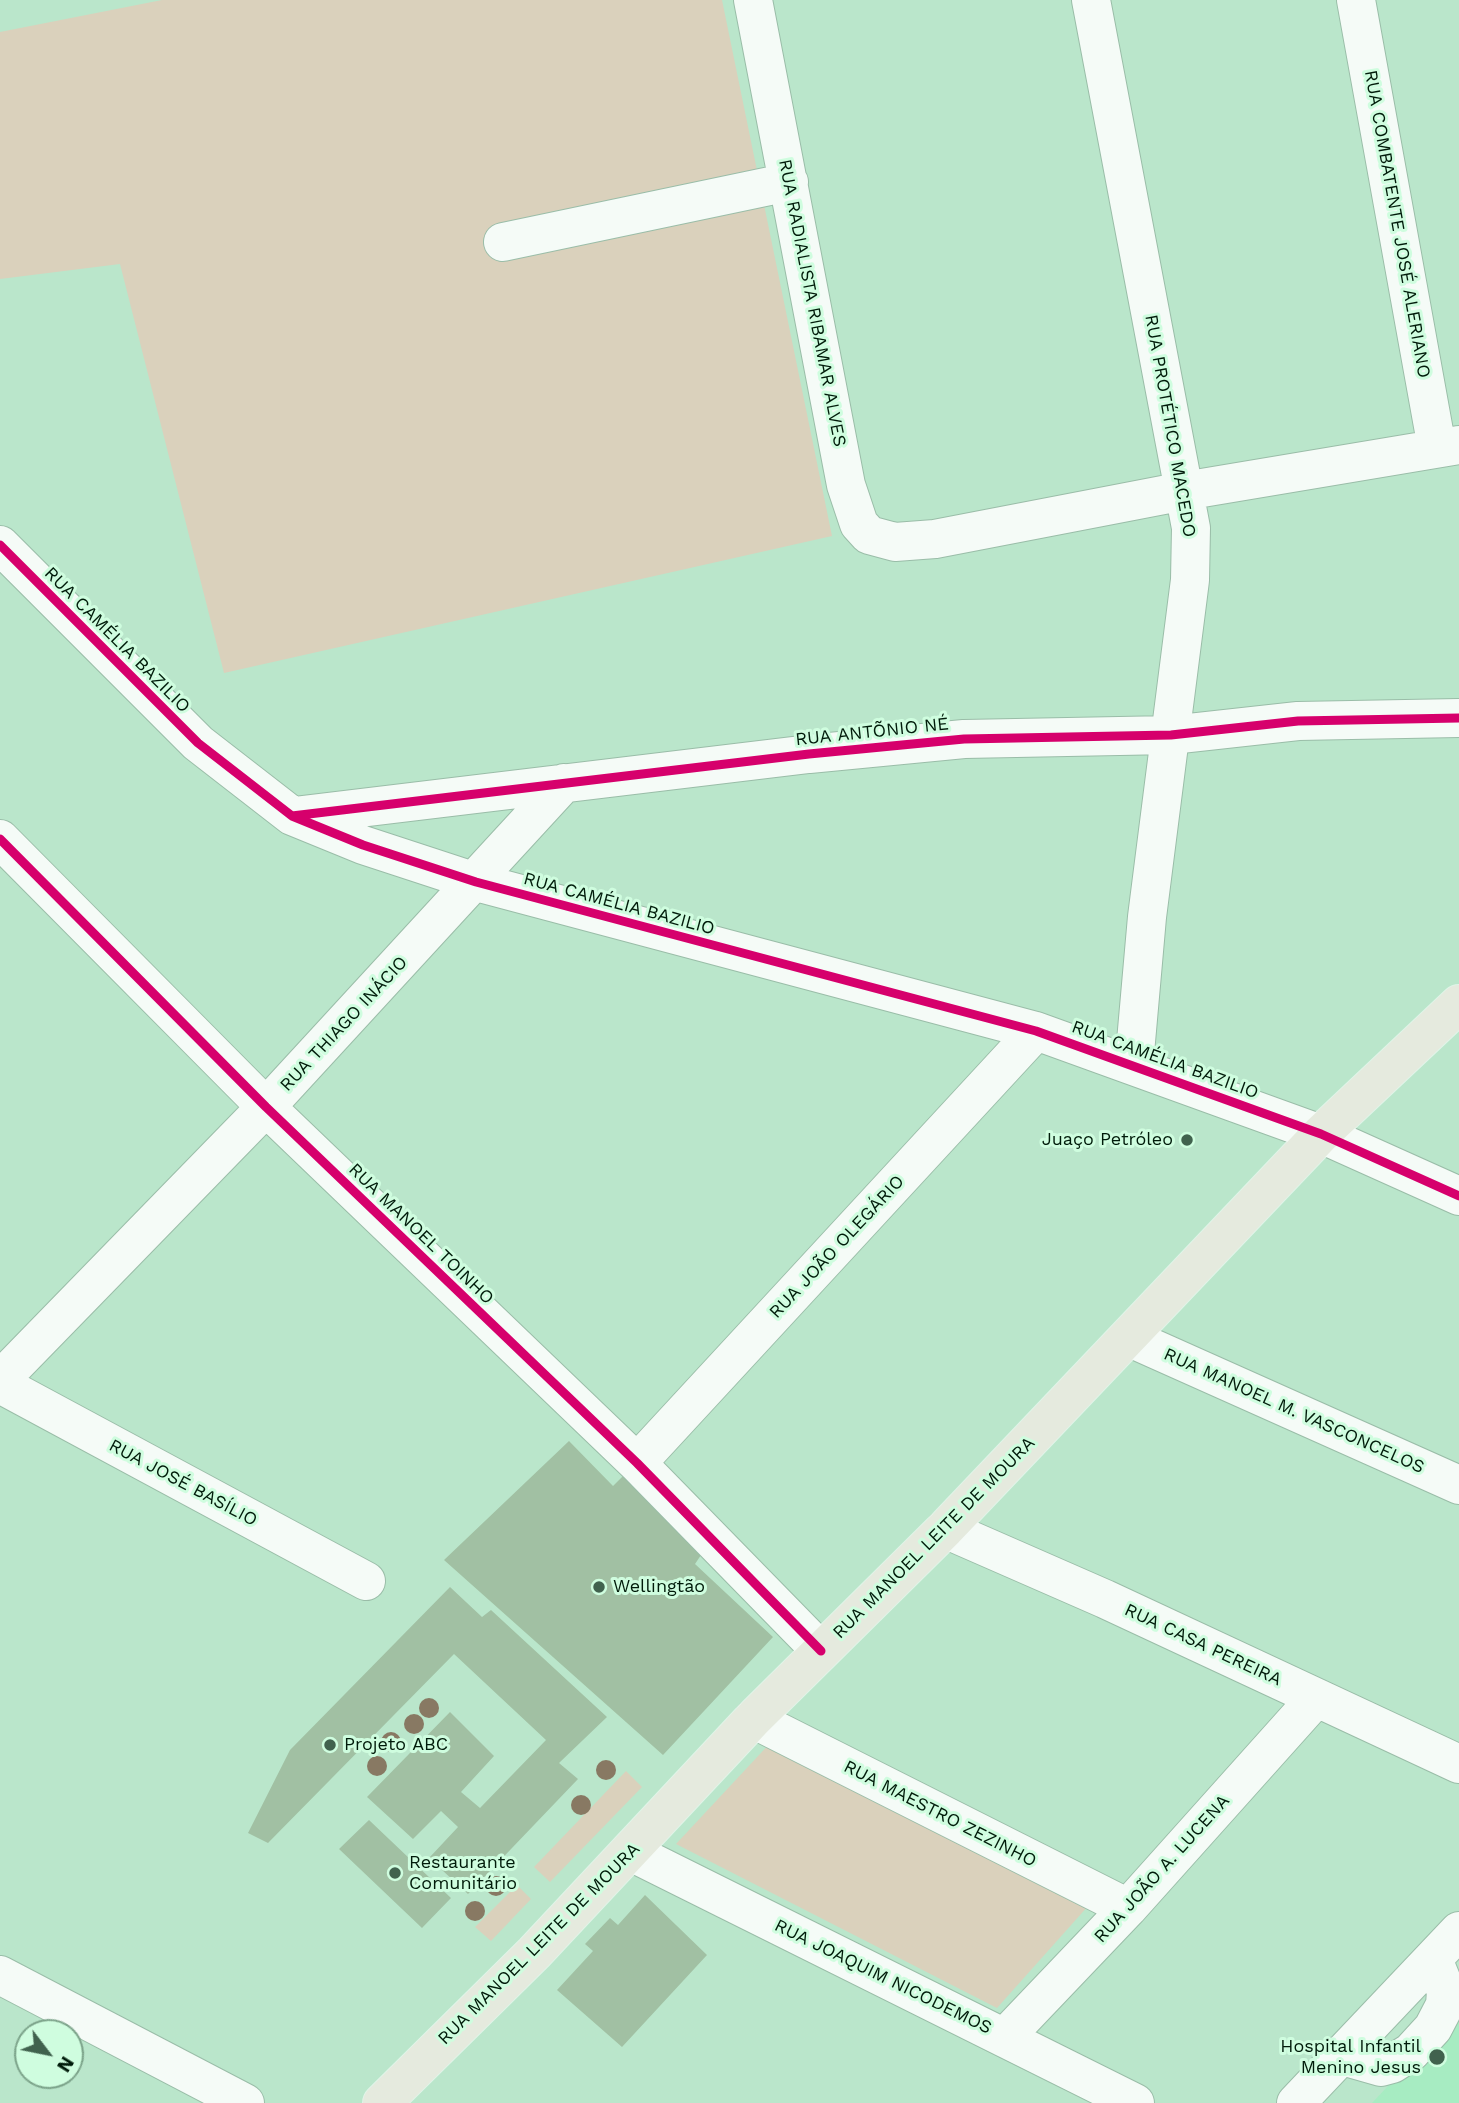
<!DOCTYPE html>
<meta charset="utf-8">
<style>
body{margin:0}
#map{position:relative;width:1459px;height:2103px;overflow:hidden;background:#bae6cb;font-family:"Work Sans",sans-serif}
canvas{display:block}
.north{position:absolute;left:14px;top:2019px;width:70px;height:70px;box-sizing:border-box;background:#cffddf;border:2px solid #7ca38a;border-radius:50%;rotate:122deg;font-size:19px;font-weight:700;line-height:28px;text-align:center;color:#001b0a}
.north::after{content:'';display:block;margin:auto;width:24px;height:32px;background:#41624e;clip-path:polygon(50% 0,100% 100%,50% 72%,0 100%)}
</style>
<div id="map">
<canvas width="1459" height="2103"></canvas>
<div class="north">N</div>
</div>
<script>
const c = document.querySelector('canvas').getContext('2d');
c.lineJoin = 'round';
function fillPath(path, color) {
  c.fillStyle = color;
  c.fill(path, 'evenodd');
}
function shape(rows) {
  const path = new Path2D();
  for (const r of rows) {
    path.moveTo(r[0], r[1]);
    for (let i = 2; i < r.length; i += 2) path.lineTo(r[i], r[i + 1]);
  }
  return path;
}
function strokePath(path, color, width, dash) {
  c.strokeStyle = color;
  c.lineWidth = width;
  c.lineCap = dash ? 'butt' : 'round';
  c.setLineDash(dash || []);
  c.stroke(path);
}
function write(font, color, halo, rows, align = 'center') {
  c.font = font + ' "Work Sans",sans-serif';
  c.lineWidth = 6;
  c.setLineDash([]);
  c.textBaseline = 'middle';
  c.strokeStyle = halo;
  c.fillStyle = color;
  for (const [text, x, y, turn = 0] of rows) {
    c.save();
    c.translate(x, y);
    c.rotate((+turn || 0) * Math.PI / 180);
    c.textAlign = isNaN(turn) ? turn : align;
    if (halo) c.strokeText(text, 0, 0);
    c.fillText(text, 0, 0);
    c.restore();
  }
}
fillPath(shape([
 [1459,2010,1459,2103,1372,2103]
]), '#a7ecc2');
fillPath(shape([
 [162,0,722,0,832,536,224,673,120,264,0,279,0,32],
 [773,1740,1089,1905,997,2008,676,1844],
 [626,1771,642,1787,550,1882,534,1867],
 [517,1885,531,1899,491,1941,475,1927]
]), '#dad1bc');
fillPath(shape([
 [569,1441,613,1486,623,1476,703,1552,695,1564,773,1637,663,1755,444,1560],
 [450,1587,482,1617,491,1610,607,1717,559,1763,578,1779,468,1894,429,1858,458,1827,441,1811,413,1839,367,1797,450,1712,494,1756,461,1792,480,1808,546,1740,454,1654,268,1843,248,1833,290,1750],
 [369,1820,451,1898,422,1928,339,1849],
 [645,1895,707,1955,622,2047,557,1990,593,1951,585,1944,610,1918,618,1925]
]), '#a1c0a3');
const minor = shape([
 [753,0,846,485,859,524,869,535,895,542,935,539,1184,491,1459,445],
 [1091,0,1191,528,1190,580,1147,917,1134,1064],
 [1356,0,1437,448],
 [503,242,789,182],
 [0,545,198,743,292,816,363,845,476,882,1036,1031,1321,1134,1459,1196],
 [294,816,809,754,964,739,1171,735,1298,721,1459,718],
 [0,839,266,1107,637,1463,821,1651],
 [1130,1338,1459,1485],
 [0,1380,266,1107,564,783],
 [0,1384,366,1581],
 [637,1463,1036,1031],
 [945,1529,1105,1599,1459,1764],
 [753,1719,1128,1908],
 [631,1852,1135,2103],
 [0,1975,245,2103],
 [1005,2037,1128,1908,1316,1698],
 [1339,2055,1381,2067,1392,2064,1411,2052,1433,2028,1445,2005,1446,1991,1433,1959],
 [1296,2103,1459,1931]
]);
const major = shape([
 [382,2103,534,1953,753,1719,945,1529,1321,1134,1459,1004]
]);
strokePath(minor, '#9abda8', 40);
strokePath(major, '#e0f4e8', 40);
strokePath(minor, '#f5fbf7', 38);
strokePath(major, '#e5eade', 38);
strokePath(shape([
 [0,545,198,743,292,816,363,845,476,882,1036,1031,1321,1134,1459,1196],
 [292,816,809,754,964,739,1171,735,1298,721,1459,718],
 [0,839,266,1107,637,1463,821,1651]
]), '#d6006c', 9);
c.fillStyle = '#887963';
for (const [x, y] of [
 [429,1708],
 [414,1724],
 [391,1742],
 [377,1766],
 [606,1770],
 [581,1805],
 [496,1886],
 [475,1911]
]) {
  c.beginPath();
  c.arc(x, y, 10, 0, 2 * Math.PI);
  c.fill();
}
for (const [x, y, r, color] of [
 [1187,1140,7,"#41624e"],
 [599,1587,7,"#41624e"],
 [330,1745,7,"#41624e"],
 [395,1873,7,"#41624e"],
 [1437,2057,9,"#41624e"]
]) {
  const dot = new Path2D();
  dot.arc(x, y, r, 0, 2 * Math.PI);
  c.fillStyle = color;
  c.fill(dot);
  strokePath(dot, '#cffddf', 2.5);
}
write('18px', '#001b0a', '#cffddf', [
 ["RUA COMBATENTE JOSÉ ALERIANO",1397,224,80],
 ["RUA RADIALISTA RIBAMAR ALVES",812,303,79],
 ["RUA PROTÉTICO MACEDO",1170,426,80],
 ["RUA CAMÉLIA BAZILIO",117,640,45],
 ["RUA ANTÕNIO NÉ",872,732,-6],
 ["RUA CAMÉLIA BAZILIO",619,904,15],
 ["RUA THIAGO INÁCIO",344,1024,-47],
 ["RUA CAMÉLIA BAZILIO",1165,1060,20],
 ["RUA MANOEL TOINHO",421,1234,44],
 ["RUA JOÃO OLEGÁRIO",837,1247,-47],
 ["RUA MANOEL M. VASCONCELOS",1294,1411,24],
 ["RUA JOSÉ BASÍLIO",183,1483,28],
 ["RUA MANOEL LEITE DE MOURA",934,1538,-45],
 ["RUA CASA PEREIRA",1203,1645,25],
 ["RUA MAESTRO ZEZINHO",940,1814,27],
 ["RUA JOÃO A. LUCENA",1162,1869,-48],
 ["RUA MANOEL LEITE DE MOURA",539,1944,-45],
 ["RUA JOAQUIM NICODEMOS",883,1977,26]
]);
write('18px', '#001b0a', '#cffddf', [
 ["Juaço Petróleo",1173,1140,"right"],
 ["Wellingtão",613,1587],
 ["Projeto ABC",344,1745],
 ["Restaurante",409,1863],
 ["Comunitário",409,1884],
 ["Hospital Infantil",1421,2047,"right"],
 ["Menino Jesus",1421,2068,"right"]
], 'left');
</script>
